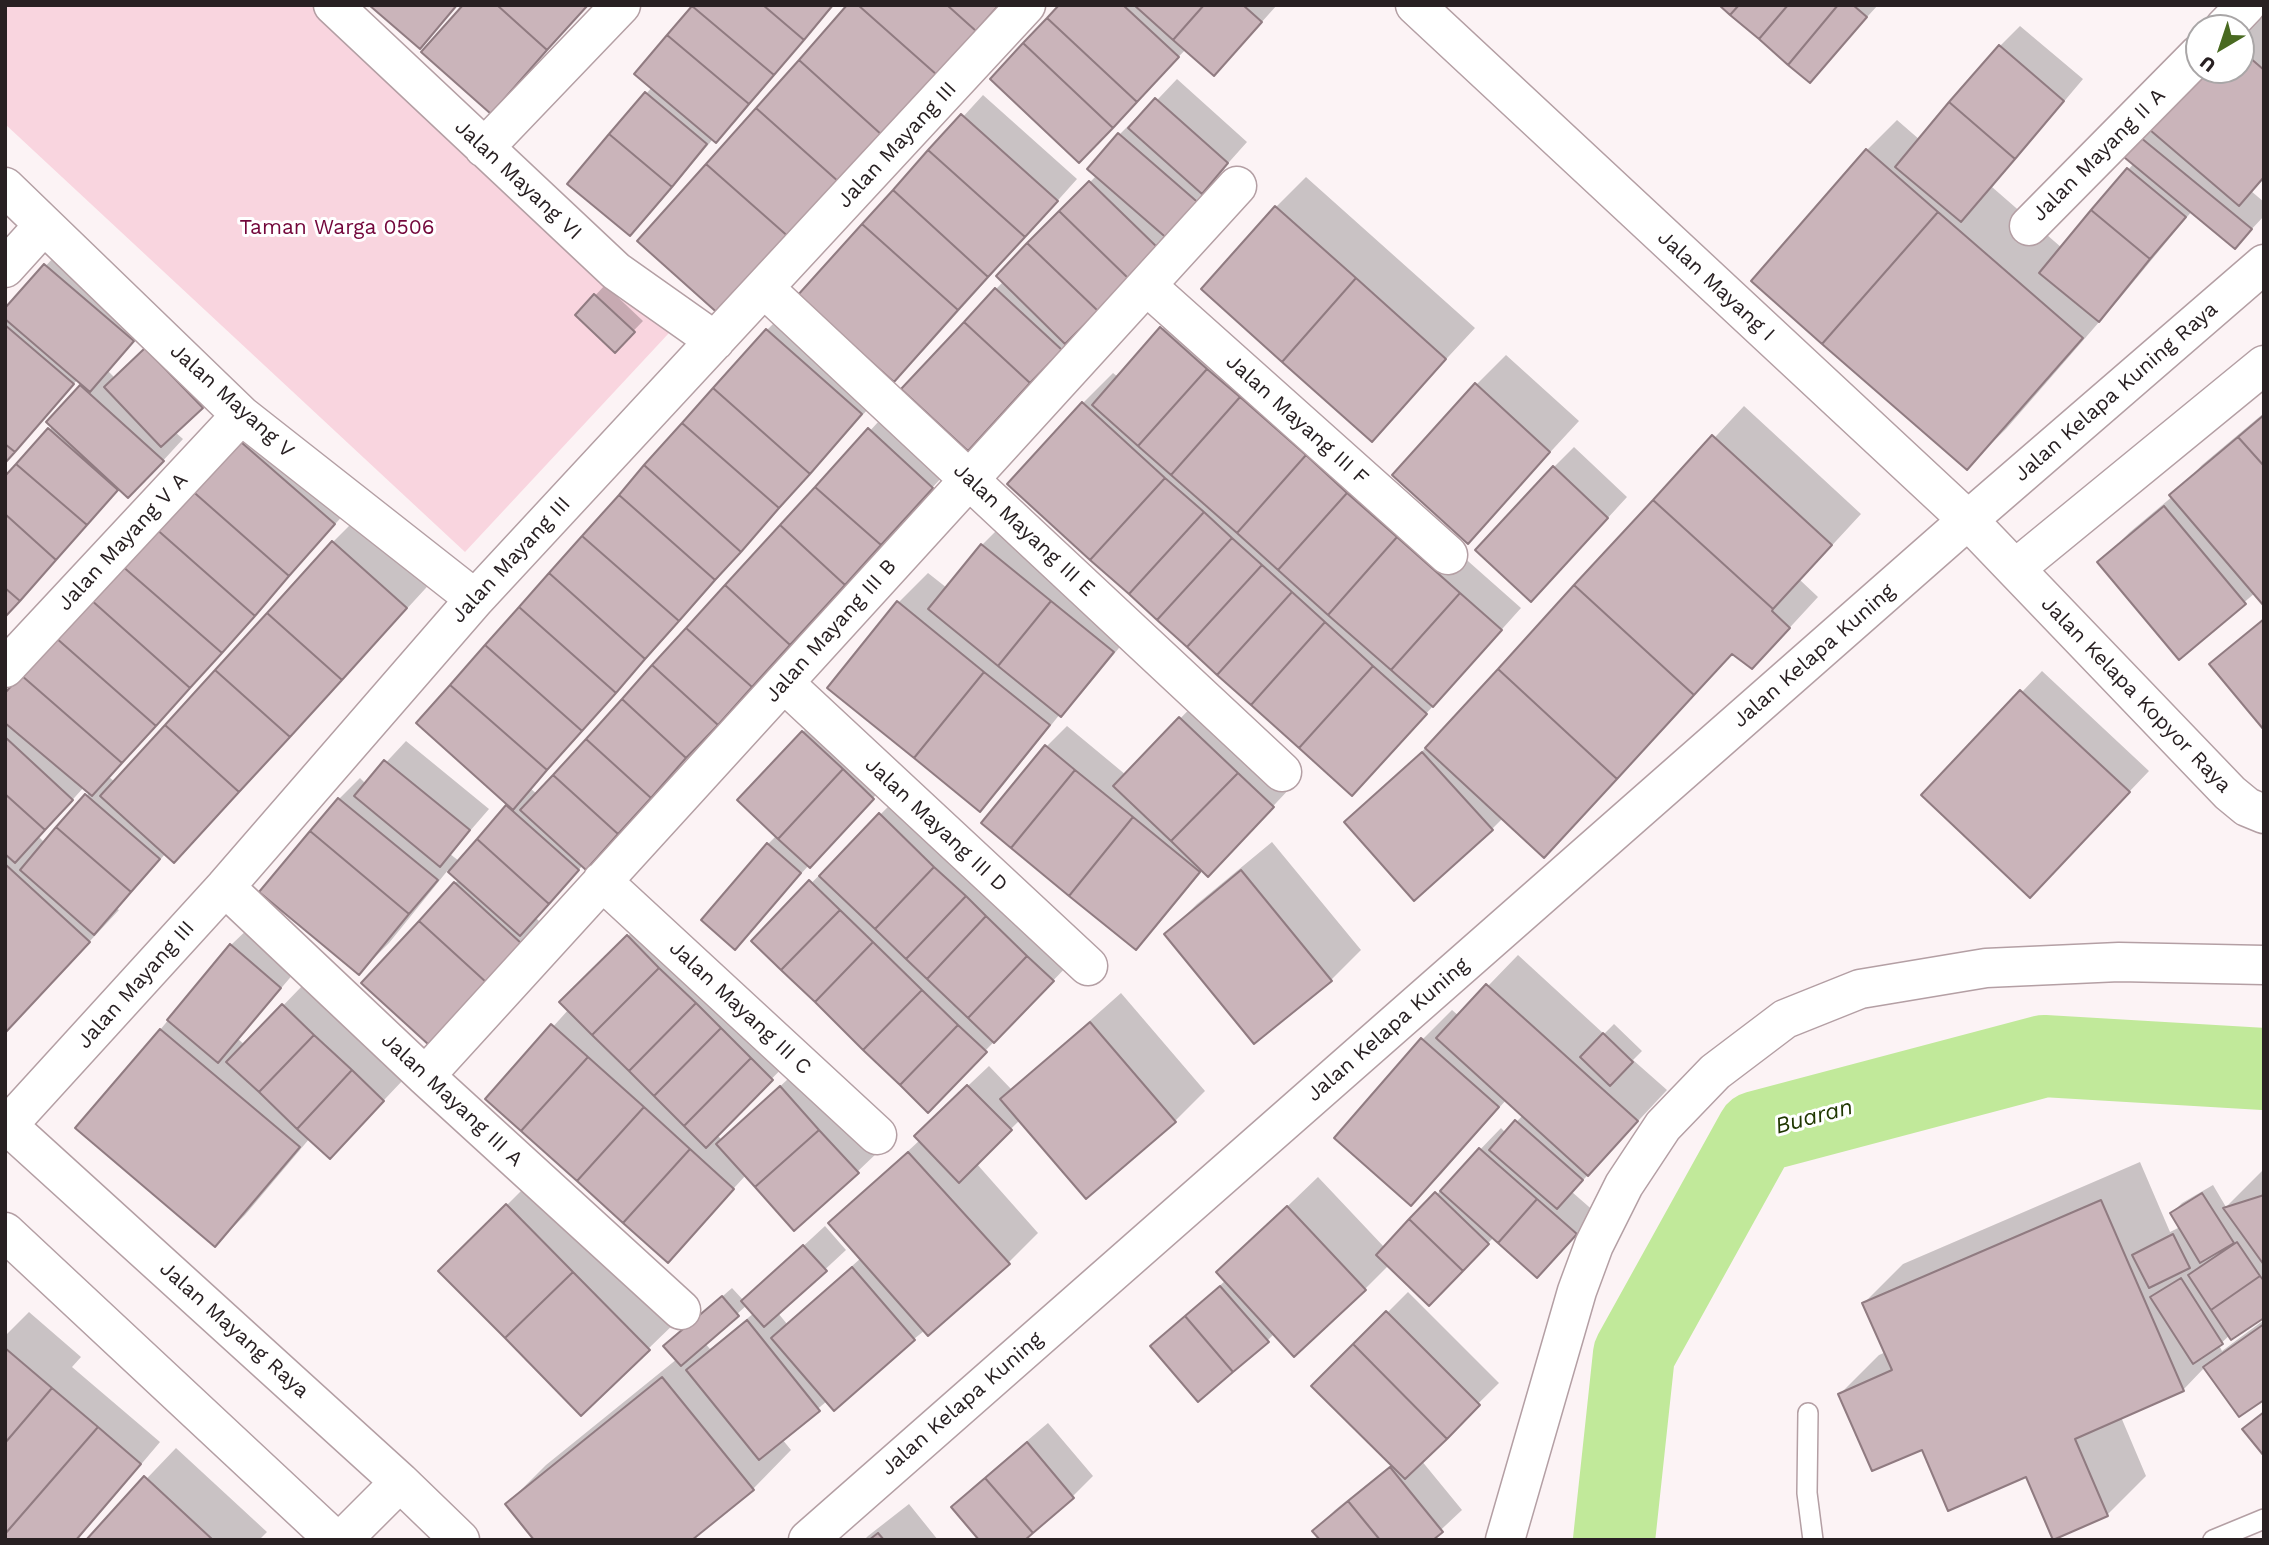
<!DOCTYPE html>
<style>
body{margin:0}
#map{position:relative;width:2269px;height:1545px;overflow:hidden;background:#fcf3f5;font-family:"Work Sans",sans-serif}
canvas{display:block}
.frame{position:absolute;inset:0;border:7px solid #282022;pointer-events:none}
.north{position:absolute;left:2185px;top:14px;width:70px;height:70px;box-sizing:border-box;background:#fff;border:2px solid #a9a6a7;border-radius:50%;rotate:219deg;font-size:19px;font-weight:700;line-height:28px;text-align:center;color:#282022}
.north::after{content:'';display:block;margin:auto;width:24px;height:32px;background:#496a21;clip-path:polygon(50% 0,100% 100%,50% 72%,0 100%)}
</style>
<div id="map">
<canvas width="2269" height="1545"></canvas>
<div class="frame"></div>
<div class="north">U</div>
</div>
<script>
const c = document.querySelector('canvas').getContext('2d');
c.lineJoin = 'round';
function fillPath(path, color) {
  c.fillStyle = color;
  c.fill(path, 'evenodd');
}
function shape(rows) {
  const path = new Path2D();
  for (const r of rows) {
    path.moveTo(r[0], r[1]);
    for (let i = 2; i < r.length; i += 2) path.lineTo(r[i], r[i + 1]);
  }
  return path;
}
function strokePath(path, color, width, dash) {
  c.strokeStyle = color;
  c.lineWidth = width;
  c.lineCap = dash ? 'butt' : 'round';
  c.setLineDash(dash || []);
  c.stroke(path);
}
function write(font, color, halo, rows, align = 'center') {
  c.font = font + ' "Work Sans",sans-serif';
  c.lineWidth = 6;
  c.setLineDash([]);
  c.textBaseline = 'middle';
  c.strokeStyle = halo;
  c.fillStyle = color;
  for (const [text, x, y, turn = 0] of rows) {
    c.save();
    c.translate(x, y);
    c.rotate((+turn || 0) * Math.PI / 180);
    c.textAlign = isNaN(turn) ? turn : align;
    if (halo) c.strokeText(text, 0, 0);
    c.fillText(text, 0, 0);
    c.restore();
  }
}
fillPath(shape([
 [5,5,317,5,669,333,465,552,5,124]
]), '#f9d5df');
fillPath(shape([
 [695,5,834,5,736,121,716,141,713,139,650,214,630,234,570,184,652,87,637,74],
 [1061,5,1277,5,1234,53,1186,49,1099,140],
 [1721,5,1878,5,1809,81],
 [2259,10,2264,14,2264,179,2251,191,2264,202,2264,216,2235,247,2192,211,2120,298,2006,429,1967,467,1753,281,1867,150,1897,120,1920,140,2000,46,2020,26,2083,79,1992,187,2062,248,2134,163,2116,148,2241,70,2241,28],
 [1177,79,1247,142,1214,179,1221,184,1081,328,988,428,996,289,1004,281,998,276,1097,175,1090,169,1120,134,1140,114,1142,116],
 [983,95,1077,179,924,350,894,380,800,295],
 [1306,177,1475,328,1372,439,1276,207],
 [66,244,153,320,108,371,115,378,167,329,222,386,175,432,183,439,149,476,120,488,5,617,5,479,53,426,48,422,83,384,78,379,5,463,5,310],
 [605,285,643,321,615,350,577,315],
 [797,300,891,383,531,789,537,794,890,409,952,466,606,847,583,865,536,918,541,923,449,1022,363,982,459,879,448,870,389,943,359,973,262,892,339,799,360,778,366,784,406,741,489,809,450,854,459,861,509,804,767,330],
 [1182,308,1521,608,1372,774,1010,484,1083,403,1113,373,1118,377],
 [1506,355,1579,421,1468,541,1476,385],
 [1744,406,1861,514,1800,580,1818,597,1782,636,1752,667,1733,653,1544,856,1503,818,1492,829,1346,822,1432,742],
 [2264,413,2264,603,2255,593,2179,658,2100,562,2130,532,2173,496,2202,465],
 [255,417,354,503,109,777,115,782,333,542,363,512,436,577,204,830,174,861,166,853,117,909,119,910,5,1032,5,697],
 [84,787,90,792,45,843,39,837],
 [1574,447,1627,497,1551,580,1554,467],
 [1002,525,1133,631,1081,694,1060,714,1000,789,980,809,898,603,928,573,947,588,982,545],
 [2264,618,2264,727,2211,665],
 [2042,671,2149,771,2050,875,1924,795],
 [1201,697,1293,785,1228,854,1203,870,1156,927,1136,948,1047,746,1067,726,1126,775],
 [823,712,893,777,809,865,735,947,768,844,777,835,803,732],
 [901,794,1073,960,928,1110,753,941],
 [1272,842,1361,950,1331,980,1167,934,1197,904],
 [648,916,792,1058,717,1135,722,1140,801,1067,878,1152,857,1172,746,1175,668,1260,488,1099,569,1009,562,1002],
 [252,925,300,966,238,1039,245,1045,303,985,403,1080,350,1136,310,1138,245,1215,215,1245,78,1128,231,945],
 [1518,955,1604,1034,1614,1024,1642,1051,1633,1060,1667,1090,1572,1192,1596,1213,1558,1255,1494,1237,1450,1283,1389,1265,1365,1289,1275,1333,1267,1341,1153,1346,1226,1280,1219,1272,1318,1177,1385,1248,1501,1128,1506,1133,1523,1115,1506,1100,1441,1174,1411,1204,1422,1040,1452,1010,1459,1016],
 [1121,993,1205,1091,1175,1121,1020,1120,976,1163,1038,1233,1008,1263,914,1339,827,1401,782,1439,791,1450,753,1489,507,1504,546,1465,677,1359,676,1337,732,1288,744,1301,825,1226,846,1250,778,1313,787,1324,861,1258,830,1223,920,1140,936,1116,989,1066,1012,1090],
 [747,1305,754,1313,710,1349,705,1343],
 [2140,1162,2170,1232,2180,1227,2172,1213,2182,1203,2213,1185,2226,1207,2264,1169,2264,1316,2230,1335,2219,1345,2222,1351,2264,1320,2264,1398,2205,1367,2183,1390,2121,1417,2146,1476,2107,1515,2055,1538,2027,1475,1923,1448,1840,1394,1879,1355,1886,1352,1864,1303,1903,1264],
 [527,1185,679,1319,648,1349,441,1271],
 [1408,1292,1499,1383,1421,1460,1462,1510,1430,1540,1315,1531,1335,1510,1392,1464,1314,1386],
 [29,1312,81,1357,72,1367,160,1442,77,1540,5,1540,5,1336],
 [1048,1423,1093,1476,1073,1496,1022,1540,953,1507,973,1487],
 [176,1448,267,1532,259,1540,88,1540],
 [909,1504,938,1540,864,1540,868,1536]
]), '#0003');
strokePath(shape([
 [1614,1540,1634,1354,1757,1132,2044,1056,2264,1069]
]), '#c1e99a', 82);
const building = shape([
 [369,5,457,5,420,49,369,5],
 [463,5,497,5,547,50,491,114,421,52,463,5],
 [497,5,588,5,547,50,497,5],
 [763,5,833,5,804,40,763,5],
 [763,5,804,40,774,75,692,6,763,5],
 [847,5,858,5,937,75,883,136,799,60,847,5],
 [858,5,947,5,976,31,937,75,858,5],
 [947,5,999,5,976,31,947,5],
 [1059,5,1123,5,1179,57,1137,102,1047,18,1059,5],
 [1134,5,1204,5,1173,40,1134,5],
 [1204,5,1243,5,1262,22,1214,76,1173,40,1204,5],
 [1719,5,1739,5,1730,15,1719,5],
 [1739,5,1788,5,1759,39,1730,15,1739,5],
 [1788,5,1838,5,1788,65,1759,39,1788,5],
 [1838,5,1853,5,1867,17,1810,83,1788,65,1838,5],
 [692,6,774,75,749,104,667,35,692,6],
 [1047,18,1137,102,1113,128,1023,43,1047,18],
 [667,35,749,104,716,143,634,74,667,35],
 [1023,43,1113,128,1079,163,990,79,1023,43],
 [1999,45,2064,101,2015,159,1949,102,1999,45],
 [2241,50,2264,70,2264,177,2239,206,2150,130,2202,70,2241,70,2241,50],
 [799,60,883,136,840,183,756,108,799,60],
 [645,92,707,144,672,187,609,134,645,92],
 [1155,98,1228,163,1202,194,1128,128,1155,98],
 [1949,102,2015,159,1961,222,1895,167,1949,102],
 [756,108,840,183,791,239,706,164,756,108],
 [961,114,1058,201,1025,237,928,150,961,114],
 [2129,128,2252,229,2235,249,2113,148,2129,128],
 [1118,133,1202,206,1170,241,1087,169,1118,133],
 [609,134,672,187,630,236,567,184,609,134],
 [1866,149,1938,212,1822,344,1751,281,1866,149],
 [928,150,1025,237,988,277,893,190,928,150],
 [706,164,791,239,722,317,637,241,706,164],
 [2127,168,2186,217,2150,259,2091,210,2127,168],
 [1089,181,1159,249,1129,279,1059,211,1089,181],
 [893,190,988,277,958,310,862,224,893,190],
 [1275,206,1356,278,1282,362,1201,289,1275,206],
 [2091,210,2150,259,2099,322,2039,273,2091,210],
 [1059,211,1129,279,1098,311,1027,243,1059,211],
 [1938,212,2083,338,1967,470,1822,344,1938,212],
 [862,224,958,310,894,382,797,296,862,224],
 [1027,243,1098,311,1065,344,996,276,1027,243],
 [44,264,134,341,90,392,5,319,5,308,44,264],
 [1356,278,1446,359,1372,442,1282,362,1356,278],
 [995,288,1062,350,1030,383,964,322,995,288],
 [594,294,635,332,615,353,575,315,594,294],
 [964,322,1030,383,968,451,901,389,964,322],
 [5,325,74,384,15,452,5,444,5,325],
 [1160,327,1207,369,1138,446,1092,405,1160,327],
 [766,329,862,414,810,474,713,388,766,329],
 [145,348,203,408,161,447,104,387,145,348],
 [1207,369,1240,397,1171,475,1138,446,1207,369],
 [1475,383,1550,452,1468,544,1392,475,1475,383],
 [80,385,164,461,128,498,46,422,80,385],
 [713,388,810,474,779,508,682,423,713,388],
 [1240,397,1306,455,1237,533,1171,475,1240,397],
 [1082,402,1165,478,1090,560,1007,484,1082,402],
 [2264,415,2264,466,2238,437,2264,415],
 [682,423,779,508,741,552,644,465,682,423],
 [48,428,118,490,87,525,16,464,48,428],
 [868,428,933,488,881,545,815,487,868,428],
 [1712,435,1832,545,1773,609,1653,500,1712,435],
 [234,436,335,524,289,576,189,488,234,436],
 [2238,437,2264,466,2264,606,2169,495,2238,437],
 [5,444,15,452,5,463,5,444],
 [1306,455,1347,493,1278,570,1237,533,1306,455],
 [16,464,87,525,56,560,5,514,5,476,16,464],
 [644,465,741,552,715,580,619,495,644,465],
 [1553,466,1608,518,1531,602,1475,550,1553,466],
 [1165,478,1204,512,1129,594,1090,560,1165,478],
 [815,487,881,545,845,585,780,525,815,487],
 [189,488,289,576,255,616,154,527,189,488],
 [1347,493,1397,537,1328,615,1278,570,1347,493],
 [619,495,715,580,679,621,582,536,619,495],
 [1653,500,1773,609,1772,611,1790,628,1752,669,1732,654,1694,695,1574,585,1653,500],
 [2164,506,2246,604,2179,660,2097,562,2164,506],
 [1204,512,1232,538,1157,620,1129,594,1204,512],
 [5,514,56,560,20,601,5,588,5,514],
 [780,525,845,585,790,645,725,585,780,525],
 [154,527,255,616,222,653,121,565,154,527],
 [582,536,679,621,645,659,549,573,582,536],
 [1397,537,1460,593,1391,670,1328,615,1397,537],
 [1232,538,1262,565,1187,647,1157,620,1232,538],
 [332,541,407,608,342,680,267,613,332,541],
 [981,544,1051,601,998,666,928,609,981,544],
 [121,565,222,653,190,688,90,599,121,565],
 [1262,565,1292,592,1217,675,1187,647,1262,565],
 [549,573,645,659,616,693,519,607,549,573],
 [725,585,790,645,752,687,686,628,725,585],
 [1574,585,1694,695,1617,779,1498,669,1574,585],
 [5,588,20,601,5,617,5,588],
 [1292,592,1325,622,1251,705,1217,675,1292,592],
 [1460,593,1502,630,1433,707,1391,670,1460,593],
 [90,599,190,688,156,726,55,637,90,599],
 [897,601,984,672,914,758,827,688,897,601],
 [1051,601,1114,652,1061,717,998,666,1051,601],
 [519,607,616,693,582,731,485,645,519,607],
 [267,613,342,680,290,737,215,670,267,613],
 [2264,619,2264,730,2209,664,2264,619],
 [1325,622,1373,666,1299,748,1251,705,1325,622],
 [686,628,752,687,718,725,652,665,686,628],
 [55,637,156,726,122,763,21,675,55,637],
 [485,645,582,731,547,770,450,685,485,645],
 [652,665,718,725,686,758,622,699,652,665],
 [1373,666,1427,714,1352,796,1299,748,1373,666],
 [1498,669,1617,779,1544,858,1425,748,1498,669],
 [215,670,290,737,239,792,165,725,215,670],
 [984,672,1050,725,980,812,914,758,984,672],
 [21,675,122,763,92,796,5,723,5,693,21,675],
 [450,685,547,770,513,810,416,723,450,685],
 [2020,690,2130,792,2030,898,1921,795,2020,690],
 [622,699,686,758,651,798,586,739,622,699],
 [1179,717,1238,773,1171,841,1113,786,1179,717],
 [165,725,239,792,174,863,100,796,165,725],
 [802,731,843,769,778,839,737,800,802,731],
 [5,737,73,800,45,830,5,794,5,737],
 [586,739,651,798,618,834,553,775,586,739],
 [1045,745,1075,770,1011,848,981,823,1045,745],
 [1422,752,1493,830,1414,901,1344,822,1422,752],
 [384,760,470,830,440,867,354,796,384,760],
 [843,769,874,799,810,868,778,839,843,769],
 [1075,770,1133,817,1069,896,1011,848,1075,770],
 [1238,773,1274,807,1208,877,1171,841,1238,773],
 [553,775,618,834,586,870,520,810,553,775],
 [5,794,45,830,15,863,5,854,5,794],
 [85,794,160,859,131,892,56,827,85,794],
 [338,798,438,880,409,914,310,831,338,798],
 [506,805,579,870,549,904,477,839,506,805],
 [879,813,934,867,875,929,819,876,879,813],
 [1133,817,1200,872,1136,950,1069,896,1133,817],
 [56,827,131,892,94,935,20,870,56,827],
 [310,831,409,914,359,975,259,892,310,831],
 [477,839,549,904,520,936,448,872,477,839],
 [767,843,801,873,735,950,701,920,767,843],
 [5,864,90,942,5,1033,5,864],
 [934,867,966,896,906,959,875,929,934,867],
 [1241,870,1332,981,1254,1044,1164,934,1241,870],
 [809,880,840,910,781,970,751,941,809,880],
 [454,882,522,944,487,983,419,921,454,882],
 [966,896,986,916,927,979,906,959,966,896],
 [840,910,873,942,815,1002,781,970,840,910],
 [986,916,1027,956,968,1018,927,979,986,916],
 [419,921,487,983,429,1045,361,983,419,921],
 [627,935,659,968,592,1035,559,1002,627,935],
 [873,942,922,990,863,1050,815,1002,873,942],
 [230,944,281,988,218,1063,167,1020,230,944],
 [1027,956,1054,981,994,1043,968,1018,1027,956],
 [659,968,696,1003,629,1071,592,1035,659,968],
 [1486,984,1638,1121,1588,1176,1436,1038,1486,984],
 [922,990,958,1025,900,1085,863,1050,922,990],
 [696,1003,721,1028,654,1096,629,1071,696,1003],
 [282,1004,314,1035,259,1092,226,1062,282,1004],
 [1090,1022,1176,1122,1086,1199,1000,1099,1090,1022],
 [551,1024,588,1057,521,1131,485,1099,551,1024],
 [958,1025,987,1052,928,1113,900,1085,958,1025],
 [721,1028,751,1058,684,1126,654,1096,721,1028],
 [160,1029,300,1147,215,1247,75,1128,160,1029],
 [1603,1033,1633,1062,1610,1086,1580,1057,1603,1033],
 [314,1035,352,1070,297,1129,259,1092,314,1035],
 [1421,1038,1499,1107,1411,1206,1334,1138,1421,1038],
 [588,1057,644,1107,577,1181,521,1131,588,1057],
 [751,1058,773,1080,706,1148,684,1126,751,1058],
 [352,1070,384,1101,330,1159,297,1129,352,1070],
 [967,1085,1012,1130,959,1183,914,1136,967,1085],
 [780,1086,819,1130,755,1187,716,1144,780,1086],
 [644,1107,690,1149,623,1223,577,1181,644,1107],
 [1515,1120,1583,1180,1557,1209,1489,1150,1515,1120],
 [819,1130,859,1173,794,1231,755,1187,819,1130],
 [1479,1148,1537,1199,1498,1243,1440,1191,1479,1148],
 [690,1149,734,1189,668,1263,623,1223,690,1149],
 [908,1152,1010,1264,928,1336,828,1223,908,1152],
 [1435,1192,1489,1244,1463,1271,1409,1219,1435,1192],
 [2202,1193,2234,1243,2200,1263,2170,1213,2202,1193],
 [2264,1195,2264,1265,2223,1208,2264,1195],
 [1537,1199,1577,1234,1537,1278,1498,1243,1537,1199],
 [2101,1200,2184,1391,2075,1439,2108,1516,2053,1540,2026,1477,1948,1511,1922,1450,1872,1471,1838,1394,1892,1370,1862,1303,2101,1200],
 [506,1204,573,1272,505,1338,438,1271,506,1204],
 [1287,1206,1366,1290,1294,1357,1216,1272,1287,1206],
 [1409,1219,1463,1271,1429,1306,1376,1255,1409,1219],
 [2173,1234,2190,1268,2149,1288,2132,1255,2173,1234],
 [2237,1242,2260,1276,2211,1310,2188,1275,2237,1242],
 [803,1245,827,1271,764,1327,741,1301,803,1245],
 [852,1267,915,1340,834,1411,771,1338,852,1267],
 [573,1272,650,1350,581,1416,505,1338,573,1272],
 [2260,1276,2264,1281,2264,1318,2231,1340,2211,1310,2260,1276],
 [2181,1278,2223,1344,2193,1364,2150,1297,2181,1278],
 [1220,1286,1269,1342,1233,1372,1185,1316,1220,1286],
 [722,1296,739,1316,681,1366,663,1346,722,1296],
 [1386,1311,1480,1405,1447,1439,1353,1344,1386,1311],
 [1185,1316,1233,1372,1198,1402,1150,1346,1185,1316],
 [747,1320,820,1411,759,1460,686,1370,747,1320],
 [2264,1324,2264,1400,2239,1417,2203,1367,2264,1324],
 [1353,1344,1447,1439,1405,1479,1311,1386,1353,1344],
 [5,1348,52,1388,5,1443,5,1348],
 [662,1377,754,1490,692,1540,534,1540,505,1504,662,1377],
 [52,1388,98,1427,5,1534,5,1443,52,1388],
 [2264,1412,2264,1456,2242,1429,2264,1412],
 [98,1427,141,1464,76,1540,5,1540,5,1534,98,1427],
 [1027,1442,1074,1498,1033,1533,985,1478,1027,1442],
 [1390,1467,1443,1532,1433,1540,1380,1540,1348,1501,1390,1467],
 [144,1476,213,1540,86,1540,144,1476],
 [985,1478,1033,1533,1025,1540,979,1540,951,1507,985,1478],
 [1348,1501,1380,1540,1320,1540,1312,1531,1348,1501],
 [878,1533,884,1540,869,1540,878,1533]
]);
fillPath(building, '#cab4ba');
strokePath(building, '#907b81', 2);
const lane = shape([
 [1808,1413,1807,1493,1813,1540],
 [2213,1540,2264,1519]
]);
const street = shape([
 [333,5,616,271,715,341],
 [1415,5,1968,520,2230,793,2247,807,2264,814],
 [2224,28,2246,5],
 [484,148,621,5],
 [5,187,241,415,475,599],
 [2029,226,2199,54],
 [5,268,44,225],
 [1147,286,1448,555],
 [764,288,1282,772],
 [2015,569,2264,365],
 [5,668,241,415],
 [784,683,1088,966],
 [602,881,877,1135],
 [225,887,425,1076,681,1310],
 [425,1076,1237,186],
 [5,1123,400,1482,460,1540],
 [8,1125,225,887,475,599,1026,5],
 [5,1232,335,1540],
 [342,1540,400,1482],
 [808,1540,1968,520,2264,264],
 [1505,1540,1577,1291,1594,1245,1624,1185,1663,1126,1715,1072,1785,1019,1860,989,1986,968,2119,962,2264,965]
]);
strokePath(lane, '#b49fa4', 22);
strokePath(street, '#b49fa4', 41);
strokePath(lane, '#fff', 19);
strokePath(street, '#fff', 38);
write('21px', '#282022', '#fff', [
 ["Jalan Mayang III",897,145,-47],
 ["Jalan Mayang II A",2099,155,-45],
 ["Jalan Mayang VI",518,180,43],
 ["Jalan Mayang I",1716,286,43],
 ["Jalan Kelapa Kuning Raya",2116,392,-41],
 ["Jalan Mayang V",232,401,42],
 ["Jalan Mayang III F",1297,420,42],
 ["Jalan Mayang III E",1024,530,43],
 ["Jalan Mayang V A",123,542,-47],
 ["Jalan Mayang III",511,560,-47],
 ["Jalan Mayang III B",831,631,-48],
 ["Jalan Kelapa Kuning",1814,656,-41],
 ["Jalan Kelapa Kopyor Raya",2136,695,46],
 ["Jalan Mayang III D",936,825,43],
 ["Jalan Mayang III",136,985,-48],
 ["Jalan Mayang III C",740,1008,43],
 ["Jalan Kelapa Kuning",1388,1030,-41],
 ["Jalan Mayang III A",452,1100,43],
 ["Jalan Mayang Raya",234,1330,42],
 ["Jalan Kelapa Kuning",962,1404,-41]
]);
write('21px', '#73073b', '#fff', [
 ["Taman Warga 0506",337,228]
]);
write('italic 23px', '#1f3700', '#fff', [
 ["Buaran",1814,1117,-15]
]);
</script>
